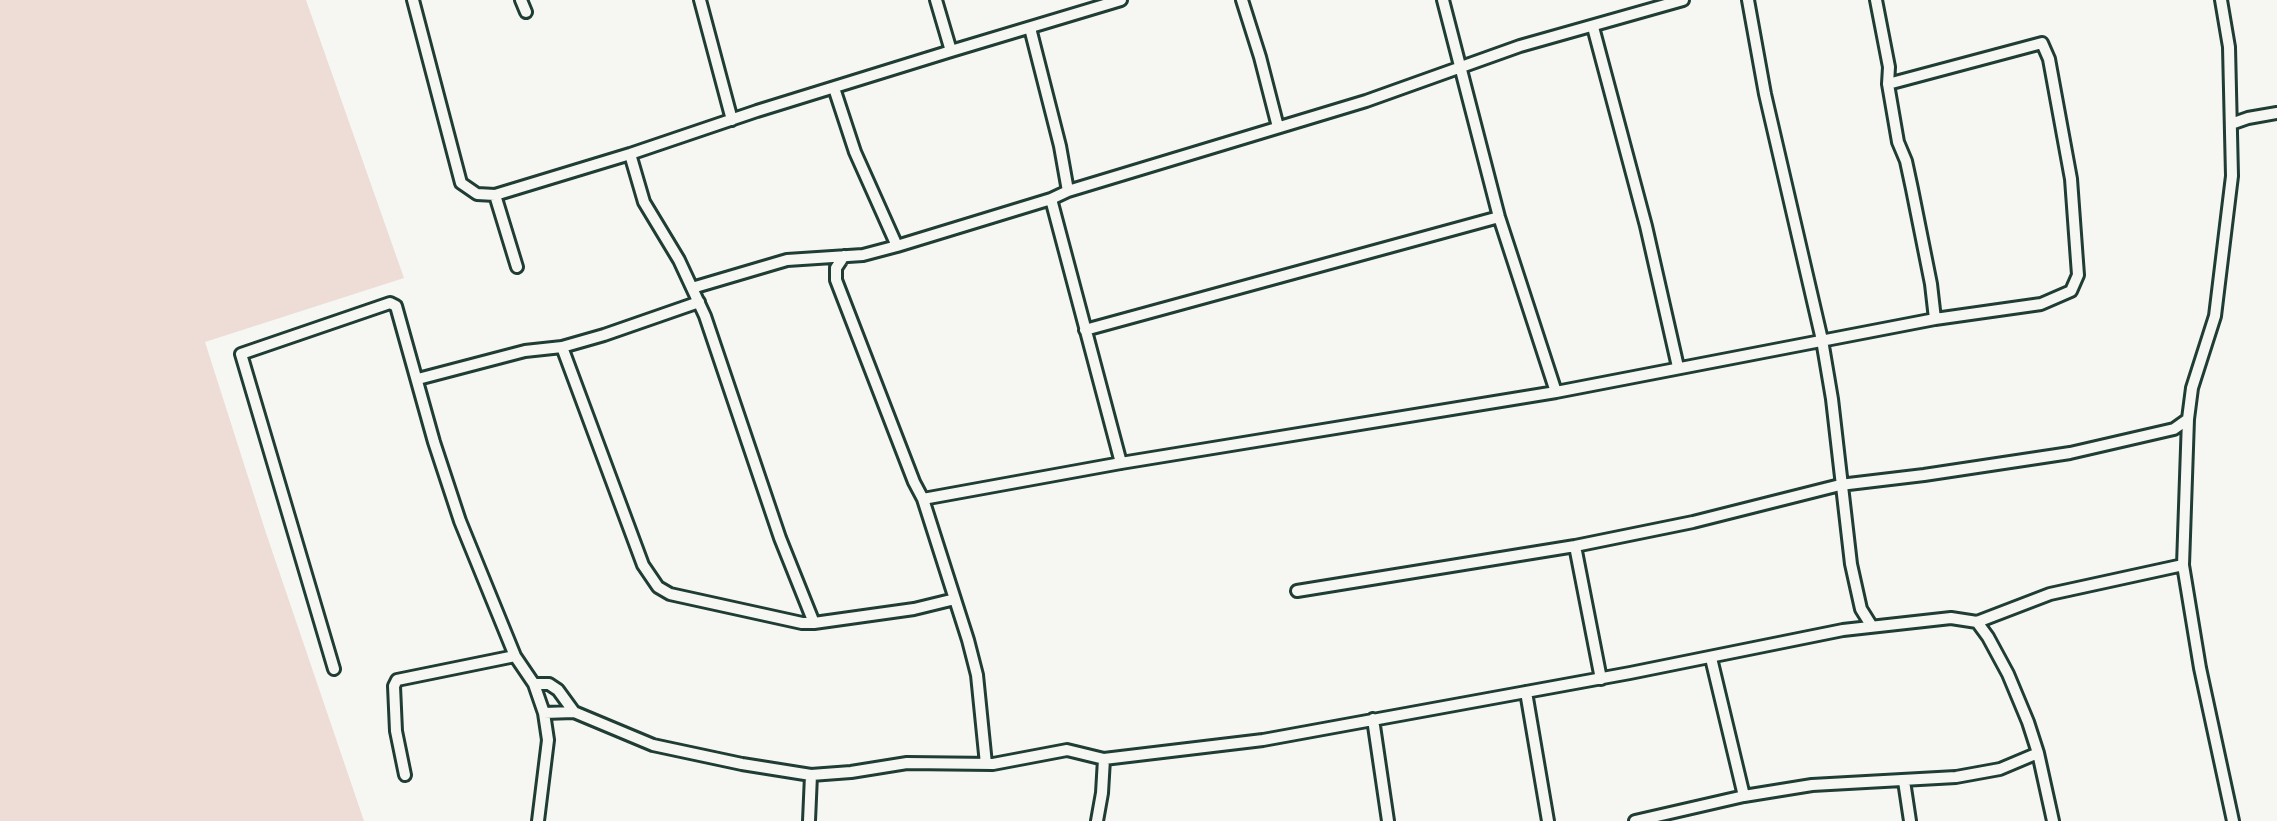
<!DOCTYPE html>
<style>
body{margin:0}
canvas{display:block;background:#f6f6f2}
</style>
<canvas width="2277" height="821"></canvas>
<script>
const c = document.querySelector('canvas').getContext('2d');
c.lineJoin = 'round';
function fillPath(path, color) {
  c.fillStyle = color;
  c.fill(path, 'evenodd');
}
function shape(rows) {
  const path = new Path2D();
  for (const r of rows) {
    path.moveTo(r[0], r[1]);
    for (let i = 2; i < r.length; i += 2) path.lineTo(r[i], r[i + 1]);
  }
  return path;
}
function strokePath(path, color, width, dash) {
  c.strokeStyle = color;
  c.lineWidth = width;
  c.lineCap = dash ? 'butt' : 'round';
  c.setLineDash(dash || []);
  c.stroke(path);
}
fillPath(shape([
 [0,0,306,0,404,278,205,342,266,533,364,821,0,821]
]), '#eeddd6');
const street = shape([
 [413,0,461,183,477,194,495,195,630,154,757,111,951,51,1121,0],
 [521,0,526,12],
 [700,0,732,120],
 [936,0,951,51],
 [1242,0,1260,57,1278,127],
 [1443,0,1499,217,1556,392],
 [1748,0,1765,94,1822,340,1832,399,1851,564,1861,609,1871,625],
 [1876,0,1889,67,1888,84,1898,142,1906,161,1912,189,1931,284,1935,319],
 [1593,27,1646,226,1678,367],
 [1030,28,1060,146,1068,191],
 [834,88,855,152,897,246],
 [2231,124,2248,118,2277,113],
 [630,154,644,202,679,260,705,316,780,538,814,623,914,609,955,599],
 [495,195,517,267],
 [1051,199,1121,463],
 [844,256,836,268,836,280,914,482,923,499,968,640,977,675,986,764],
 [692,288,787,260,863,255,897,246,1051,199,1068,191,1366,101,1520,46,1683,0],
 [1085,330,1499,217],
 [562,347,643,565,658,587,670,594,802,623,814,623],
 [418,379,525,351,562,347,604,335,699,302],
 [2188,419,2183,565,2200,668,2233,821],
 [923,499,1121,463,1556,392,1935,319,2041,304,2071,291,2078,275,2071,179,2049,59,2042,43,1888,84],
 [1575,546,1601,679],
 [1297,591,1575,546,1693,522,1840,485,1924,475,2070,453,2174,429,2188,419,2192,388,2215,316,2232,176,2229,47,2221,0],
 [1977,622,2050,594,2183,565],
 [1711,658,1744,796],
 [334,669,241,354,390,303,396,306,434,442,460,521,515,656,534,684,544,713,548,740,538,821],
 [534,684,549,684,558,690,574,712],
 [1526,692,1548,821],
 [544,713,574,712,653,745,742,764,811,775],
 [1373,719,1388,821],
 [405,775,396,731,394,686,397,680,515,656],
 [1904,781,1910,821],
 [809,821,811,775,851,772,907,763,993,764,1067,750,1104,759,1263,740,1630,673,1843,630,1951,618,1977,622,1988,637,2008,674,2028,722,2038,753,2053,821],
 [1097,821,1102,793,1104,759],
 [1635,821,1744,796,1812,785,1956,777,2000,769,2038,753]
]);
strokePath(street, '#1f3d34', 16);
strokePath(street, '#f6f6f2', 10);
</script>
